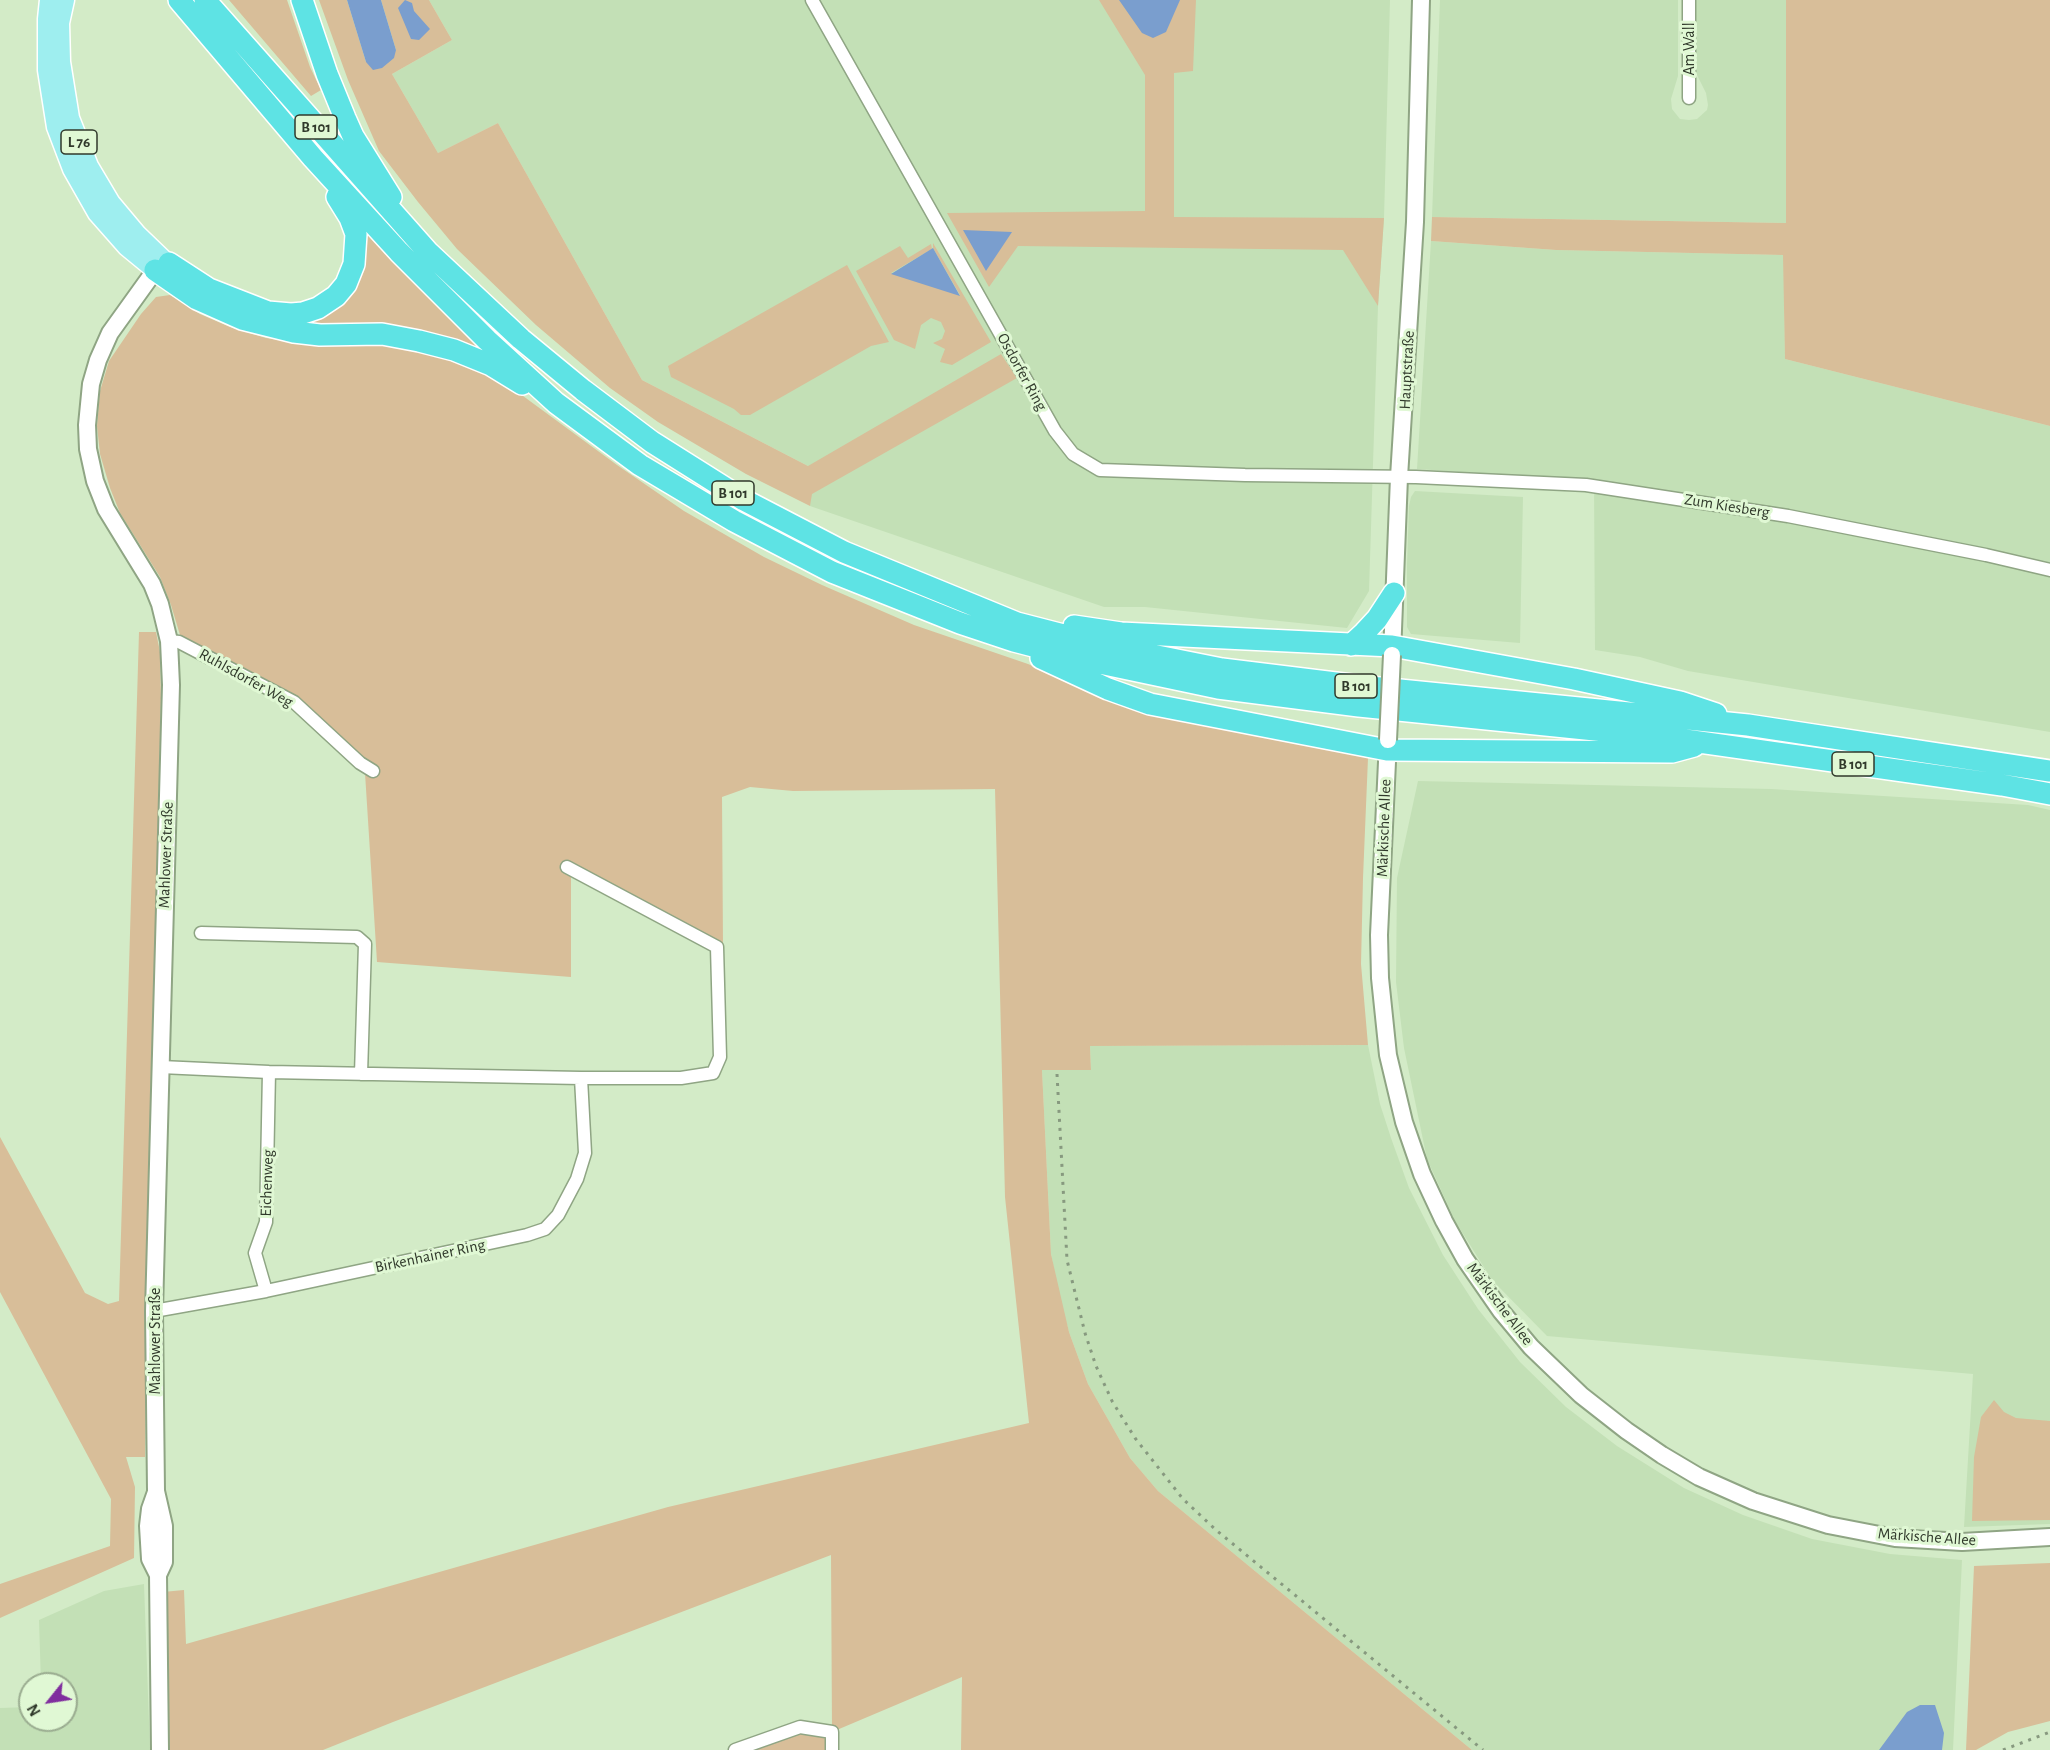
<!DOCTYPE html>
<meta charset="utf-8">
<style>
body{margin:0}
#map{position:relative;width:2050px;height:1750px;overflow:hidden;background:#d3ebc7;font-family:"Alegreya Sans",sans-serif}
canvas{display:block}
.north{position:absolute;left:18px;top:1672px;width:60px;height:60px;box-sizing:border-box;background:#e0f8d4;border:2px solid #9aac90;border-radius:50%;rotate:240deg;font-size:16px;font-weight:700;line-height:24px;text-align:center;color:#30392b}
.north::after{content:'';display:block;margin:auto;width:21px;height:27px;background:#802e9e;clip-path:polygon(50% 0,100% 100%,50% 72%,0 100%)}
</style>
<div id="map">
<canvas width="2050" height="1750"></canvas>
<div class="north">N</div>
</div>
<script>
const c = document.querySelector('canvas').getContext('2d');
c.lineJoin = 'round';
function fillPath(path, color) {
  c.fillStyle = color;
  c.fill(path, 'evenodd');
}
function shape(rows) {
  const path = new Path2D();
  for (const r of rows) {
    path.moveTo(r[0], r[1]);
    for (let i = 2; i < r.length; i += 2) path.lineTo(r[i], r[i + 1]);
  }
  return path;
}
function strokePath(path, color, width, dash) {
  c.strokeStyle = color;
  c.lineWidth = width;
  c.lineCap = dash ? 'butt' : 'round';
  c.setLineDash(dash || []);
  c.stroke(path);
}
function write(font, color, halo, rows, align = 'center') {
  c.font = font + ' "Alegreya Sans",sans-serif';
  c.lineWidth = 6;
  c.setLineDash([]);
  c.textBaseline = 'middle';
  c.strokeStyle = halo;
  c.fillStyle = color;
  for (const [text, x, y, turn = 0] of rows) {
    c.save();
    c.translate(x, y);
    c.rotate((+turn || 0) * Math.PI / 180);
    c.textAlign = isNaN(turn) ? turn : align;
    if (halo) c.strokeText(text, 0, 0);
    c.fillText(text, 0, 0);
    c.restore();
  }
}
fillPath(shape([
 [429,0,1390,0,1384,218,1378,306,1369,591,1347,628,1145,607,1104,607,810,506,808,466,642,380,498,123,438,153,392,74,452,40],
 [1440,0,1678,0,1678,76,1671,99,1672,109,1680,119,1689,120,1697,119,1707,110,1708,105,1706,93,1696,73,1696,0,1786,0,1787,223,1432,217],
 [1431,241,1556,250,1784,255,1785,359,2050,426,2050,732,1688,671,1640,657,1595,650,1594,481,1417,469],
 [1415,491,1523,497,1520,643,1411,634,1407,627,1407,564,1409,506,1411,497],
 [1418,781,1771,789,2028,805,2050,810,2050,1524,1964,1527,1973,1374,1547,1336,1492,1280,1455,1221,1427,1159,1404,1048,1396,982,1397,878],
 [1368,1045,1380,1104,1391,1138,1409,1188,1443,1255,1478,1309,1520,1362,1566,1407,1617,1446,1684,1488,1743,1515,1812,1539,1890,1554,1962,1560,1953,1750,1472,1750,1158,1491,1130,1458,1088,1384,1069,1332,1059,1296,1051,1254,1042,1070,1091,1070,1090,1046],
 [144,1584,150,1750,0,1750,0,1708,30,1707,30,1720,66,1720,66,1684,41,1684,39,1620,104,1591]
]), '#c3e0b6');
fillPath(shape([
 [229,0,287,0,310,67,321,90,311,96],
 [319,0,347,0,366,62,396,50,381,0,429,0,452,40,392,74,438,153,498,123,642,380,808,466,1001,354,1017,378,812,494,810,506,746,474,658,422,610,388,536,325,457,249,418,202,379,151,348,80],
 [1099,0,1196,0,1193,71,1174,73,1174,217,1384,218,1378,306,1343,250,1018,246,989,287,947,213,1145,211,1145,75],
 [1786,0,2050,0,2050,426,1785,359,1783,255,1556,250,1431,241,1432,217,1786,223],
 [361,224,419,288,480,350,323,329,235,306,331,307],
 [933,243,991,342,952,365,940,362,945,349,933,343,942,339,945,331,941,322,931,318,921,325,915,349,894,340,856,271,900,246,908,258,931,244,932,249,891,273,960,295,933,248],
 [847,265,889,342,871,346,750,415,741,415,734,409,671,377,668,366],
 [170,295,200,314,230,327,266,338,306,344,387,346,424,350,467,363,504,382,617,465,684,511,764,557,822,585,914,625,1028,664,1147,714,1297,741,1368,758,1363,878,1361,964,1368,1045,1090,1046,1091,1070,1042,1070,1051,1254,1069,1332,1088,1384,1130,1458,1158,1491,1472,1750,961,1750,962,1677,832,1732,832,1750,747,1750,801,1732,832,1732,831,1555,393,1722,323,1750,169,1750,163,1592,184,1590,186,1644,668,1507,1029,1423,1005,1197,995,789,793,791,750,787,722,797,723,946,571,865,571,977,377,962,365,773,294,702,183,645,171,605,160,577,120,513,110,488,100,454,97,426,100,391,109,361,141,314,156,297],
 [139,632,156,632,160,652,161,698,148,1240,145,1457,126,1457,135,1487,134,1558,0,1618,0,1584,110,1546,111,1499,0,1292,0,1137,85,1293,108,1304,119,1301],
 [1994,1400,2004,1412,2016,1418,2050,1421,2050,1520,1972,1521,1974,1457,1981,1417],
 [2050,1563,2050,1721,2008,1732,1976,1750,1966,1750,1974,1566]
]), '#d8be99');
fillPath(shape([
 [347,0,381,0,396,50,394,58,382,68,373,70,366,62],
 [405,0,412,3,414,11,430,29,419,40,411,39,398,8],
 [1119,0,1180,0,1166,32,1153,38,1142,33],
 [963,230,1012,232,986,271],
 [933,248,960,296,891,274],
 [1920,1705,1935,1705,1944,1733,1942,1750,1879,1750,1907,1712]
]), '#7a9ece');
const street = shape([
 [812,0,1055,431,1073,454,1100,470,1245,475,1416,477,1586,485,1788,516,1986,555,2050,570],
 [1689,98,1689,0],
 [169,641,179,642,294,702,360,763,373,771],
 [201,933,357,937,365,944,361,1074],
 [161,1067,269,1072,581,1078,681,1078,713,1073,720,1057,717,947,567,867],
 [266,1291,255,1253,266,1222,269,1072],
 [154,1311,266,1291,527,1235,545,1229,558,1215,577,1179,585,1153,581,1078],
 [735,1750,800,1727,832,1732,832,1750]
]);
const secondary = shape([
 [1392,655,1399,477,1415,222,1421,0],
 [1388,740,1379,935,1380,978,1388,1055,1404,1122,1422,1174,1444,1221,1465,1259,1501,1311,1531,1347,1581,1395,1627,1431,1662,1455,1699,1477,1753,1501,1828,1525,1895,1538,1962,1542,2050,1537],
 [156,1492,150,1509,148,1526,150,1559,158,1575],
 [160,1750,158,1575,164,1562,164,1526,156,1491,154,1311,171,685,169,641,160,604,152,584,106,509,95,481,88,449,87,425,91,384,98,360,110,333,161,262]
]);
const primary = shape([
 [49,0,47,19,47,70,56,127,72,169,97,213,127,247,155,270],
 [65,0,60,23,61,62,70,118,89,166,111,203,137,234,163,259]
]);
const highway = shape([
 [179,0,313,158,399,252,487,340,556,403,640,465,734,521,832,572,960,623,1014,641,1095,662,1218,688,1359,706,1664,737,2002,785,2050,794],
 [205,0,428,252,521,339,583,390,652,442,744,500,844,552,1017,623,1102,645,1222,669,1360,686,1748,725,2050,771],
 [302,0,327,74,345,118,353,136,391,197],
 [169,263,209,289,268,312,291,314,303,313,318,308,336,296,346,284,354,264,356,234,350,218,337,197],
 [155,270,197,299,242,319,294,332,320,335,382,334,419,341,454,350,491,365,522,384],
 [1074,626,1121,633,1392,646,1574,679,1680,702,1716,714],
 [1351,645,1364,633,1377,619,1394,593],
 [1041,658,1108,689,1150,704,1387,750,1672,752,1694,746]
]);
strokePath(street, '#8fa584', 15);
strokePath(secondary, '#8fa584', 20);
strokePath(primary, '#fff', 21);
strokePath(highway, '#fff', 24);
strokePath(street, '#fff', 12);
strokePath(secondary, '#fff', 16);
strokePath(primary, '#9eeeef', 18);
strokePath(highway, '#5ee3e4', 21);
strokePath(shape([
 [1057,1074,1067,1260,1085,1333,1096,1366,1112,1401,1135,1438,1183,1499,1216,1530,1483,1750],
 [2003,1750,2050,1732]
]), '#87997f', 3, [3, 6]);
const secondaryBridge = shape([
 [1388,740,1392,655]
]);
strokePath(secondaryBridge, '#8fa584', 20, []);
strokePath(secondaryBridge, '#fff', 16);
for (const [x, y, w] of [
 [316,127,42],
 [79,142,36],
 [733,493,42],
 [1356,686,42],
 [1853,764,42]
]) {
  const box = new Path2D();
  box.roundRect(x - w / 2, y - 12, w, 24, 4.5);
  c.fillStyle = '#e0f8d4';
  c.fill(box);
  strokePath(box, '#30392b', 1.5);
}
write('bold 15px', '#30392b', null, [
 ["B 101",316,127],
 ["L 76",79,142],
 ["B 101",733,493],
 ["B 101",1356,686],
 ["B 101",1853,764]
]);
write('16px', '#30392b', '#e0f8d4', [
 ["Am Wall",1689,49,-90],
 ["Hauptstraße",1407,370,-87],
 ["Osdorfer Ring",1022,372,61],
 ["Zum Kiesberg",1727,506,9],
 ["Ruhlsdorfer Weg",246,678,29],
 ["Märkische Allee",1384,828,-88],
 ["Mahlower Straße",166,855,-88],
 ["Eichenweg",267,1183,-88],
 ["Birkenhainer Ring",430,1256,-12],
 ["Märkische Allee",1500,1304,53],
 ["Mahlower Straße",155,1341,-90],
 ["Märkische Allee",1927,1537,4]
]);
</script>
